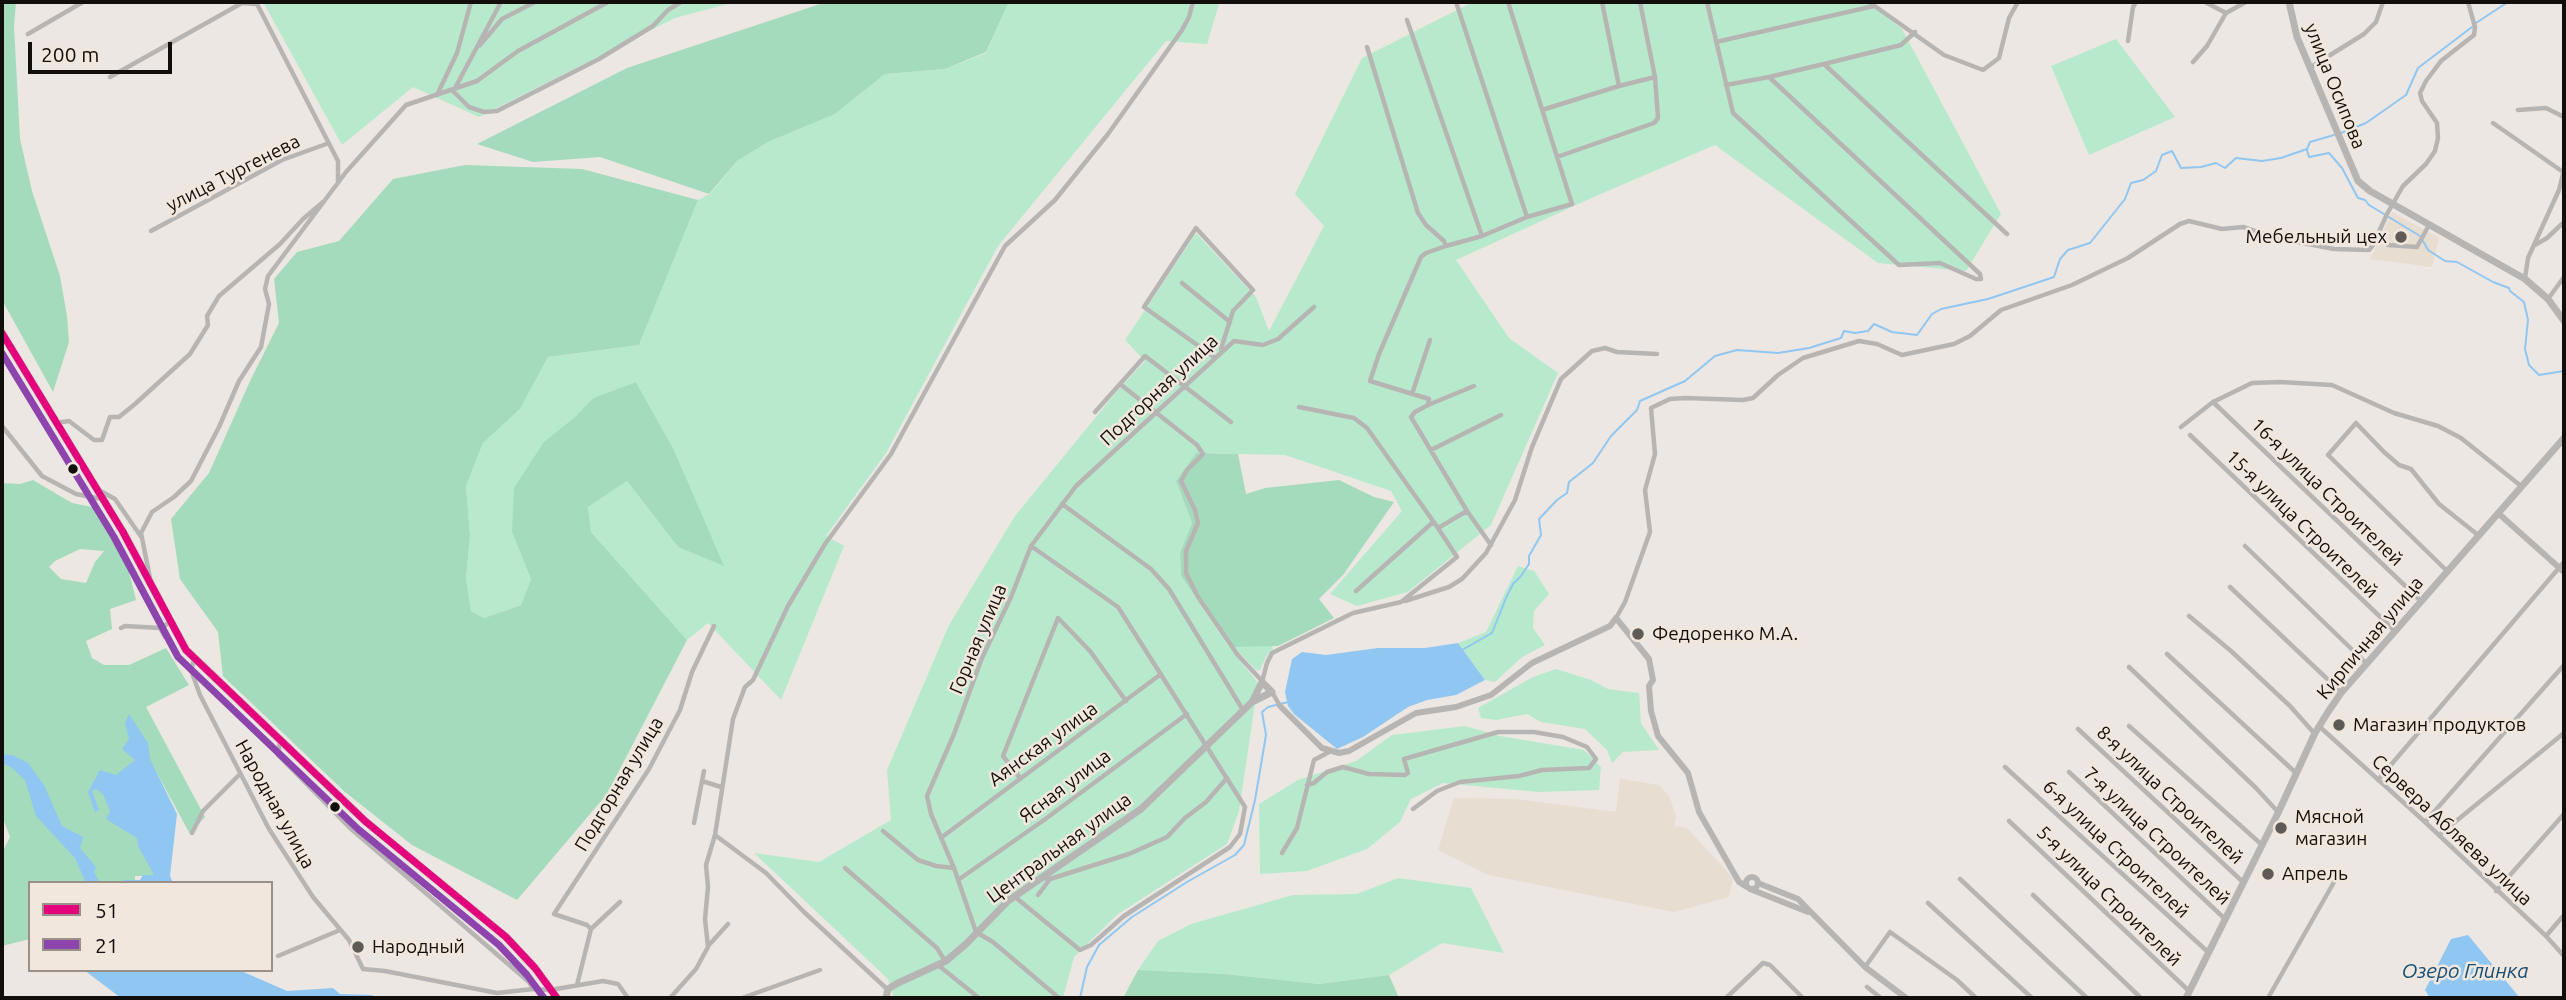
<!DOCTYPE html>
<meta charset="utf-8">
<style>
body{margin:0}
#map{position:relative;width:2566px;height:1000px;overflow:hidden;background:#ece7e2;font-family:Ubuntu,sans-serif}
canvas{display:block}
.frame{position:absolute;inset:0;border:4px solid #120e0b;pointer-events:none}
.legend{position:absolute;left:28px;top:881px;width:245px;height:91px;box-sizing:border-box;background:#f1e7dd;border:2px solid #989089;margin:0;padding:9px 12px;list-style:none;font-size:21px;color:#120e0b}
.legend li{display:flex;align-items:center;gap:14px;height:35px}
.legend b{width:35px;border:2px solid #989089}
.scale{position:absolute;left:28px;top:42px;width:144px;height:32px;box-sizing:border-box;border:4px solid #120e0b;border-top:0;padding-left:9px;font-size:21px;line-height:24px;white-space:nowrap;color:#120e0b;-webkit-text-stroke:5px #f1e7dd;paint-order:stroke}
</style>
<div id="map">
<canvas width="2566" height="1000"></canvas>
<div class="frame"></div>
<ul class="legend">
<li><b style="height:9px;background:#e5007d"></b>51</li>
<li><b style="height:9px;background:#8e44ad"></b>21</li>
</ul>
<div class="scale">200 m</div>
</div>
<script>
const c = document.querySelector('canvas').getContext('2d');
c.lineJoin = 'round';
function fillPath(path, color) {
  c.fillStyle = color;
  c.fill(path, 'evenodd');
}
function shape(rows) {
  const path = new Path2D();
  for (const r of rows) {
    if (r.length === 3) {
      path.moveTo(r[0] + r[2], r[1]);
      path.arc(r[0], r[1], r[2], 0, 2 * Math.PI);
      continue;
    }
    path.moveTo(r[0], r[1]);
    for (let i = 2; i < r.length; i += 2) path.lineTo(r[i], r[i + 1]);
  }
  return path;
}
function strokePath(path, color, width, dash) {
  c.strokeStyle = color;
  c.lineWidth = width;
  c.lineCap = dash ? 'butt' : 'round';
  c.setLineDash(dash || []);
  c.stroke(path);
}
function write(font, color, halo, rows, align = 'center') {
  c.font = font + ' Ubuntu,sans-serif';
  c.lineWidth = 5;
  c.setLineDash([]);
  c.textBaseline = 'middle';
  c.strokeStyle = halo;
  c.fillStyle = color;
  for (const [text, x, y, turn = 0] of rows) {
    c.save();
    c.translate(x, y);
    c.rotate((+turn || 0) * Math.PI / 180);
    c.textAlign = isNaN(turn) ? turn : align;
    if (halo) c.strokeText(text, 0, 0);
    c.fillText(text, 0, 0);
    c.restore();
  }
}
fillPath(shape([
 [2392,212,2439,238,2432,267,2370,259],
 [1620,779,1659,785,1669,796,1676,816,1674,826,1687,828,1733,878,1729,897,1674,912,1489,875,1438,850,1454,798,1515,799,1616,812]
]), '#e7ddd1');
fillPath(shape([
 [263,2,735,2,675,18,479,117,413,87,342,145],
 [1009,2,1219,4,1207,44,1166,41,998,246,886,453,826,536,844,546,781,700,708,623,687,640,591,532,588,507,627,481,678,547,723,565,674,450,636,382,593,398,574,418,512,532,531,579,521,605,484,618,471,611,466,578,470,535,466,486,483,443,520,409,548,357,639,345,698,200,710,194,737,161,768,142,835,114,885,74,945,69,986,53],
 [1473,2,1869,2,1902,29,2001,214,1966,271,1878,263,1715,145,1596,196,1456,260,1509,338,1558,373,1491,525,1408,592,1357,606,1330,594,1402,511,1391,491,1285,455,1196,453,1176,481,1192,523,1180,553,1181,576,1227,644,1258,683,1239,811,1227,844,1118,914,1074,957,1063,998,894,998,888,979,754,853,819,862,891,820,887,770,949,625,1015,516,1118,390,1145,361,1125,340,1196,233,1256,297,1269,331,1324,226,1295,194,1362,58],
 [2116,39,2175,117,2089,155,2051,66],
 [1518,566,1534,571,1549,594,1534,611,1533,628,1545,645,1522,657,1495,682,1485,680,1458,643,1486,632],
 [1233,646,1272,646,1273,649,1267,655,1260,670,1256,670],
 [1556,669,1591,680,1608,689,1639,693,1641,723,1659,750,1623,752,1612,763,1607,750,1585,729,1541,722,1527,714,1496,720,1481,718,1478,708,1533,677],
 [1465,726,1500,736,1584,750,1601,767,1599,790,1539,792,1443,783,1411,799,1400,822,1367,849,1307,871,1260,874,1259,804,1298,780,1356,761,1392,735],
 [1398,878,1471,888,1504,953,1442,943,1389,975,1319,984,1225,974,1138,970,1158,941,1191,924,1293,895,1357,894]
]), '#b7eacd');
fillPath(shape([
 [2,2,16,2,14,26,20,139,32,191,60,276,67,316,69,342,53,392,2,300],
 [826,2,1009,2,986,52,945,69,885,74,835,114,768,142,737,161,709,194,600,157,533,162,477,144,627,68],
 [465,165,582,169,698,200,639,345,548,357,520,409,483,443,466,486,470,535,466,578,471,611,484,618,521,605,531,579,512,532,514,488,544,442,574,418,593,398,636,382,674,450,724,566,678,547,627,481,588,507,591,532,687,640,607,794,517,900,412,845,345,792,223,676,218,632,180,579,171,519,209,473,251,379,279,323,274,279,297,252,339,241,393,179],
 [1196,453,1238,454,1246,494,1265,488,1339,480,1374,497,1394,502,1343,575,1319,599,1334,618,1278,646,1230,647,1181,576,1180,553,1192,523,1176,481],
 [33,480,72,503,92,507,107,523,123,548,136,600,110,609,112,629,86,641,92,658,104,665,129,665,166,648,189,685,146,707,205,817,190,834,152,764,159,876,135,876,135,883,30,883,30,939,2,946,2,853,10,837,2,816,2,483,20,484],
 [80,549,104,551,95,562,86,583,61,579,49,567,55,561],
 [1138,970,1225,974,1319,984,1389,975,1399,998,1123,998]
]), '#a4dbbd');
fillPath(shape([
 [1458,643,1485,680,1456,695,1427,700,1408,707,1363,737,1337,749,1294,714,1288,706,1285,692,1292,659,1302,652,1326,655,1378,648,1425,648],
 [129,714,148,743,150,759,177,814,170,876,173,883,122,883,124,880,140,880,143,875,154,875,138,846,137,838,106,819,110,811,103,794,96,789,92,791,99,810,95,812,88,792,100,770,116,775,135,760,122,749,129,739,125,723],
 [2,754,12,755,28,763,44,785,62,826,83,837,80,848,96,867,94,872,100,883,86,883,75,858,36,816,25,780,11,767,2,763],
 [2468,935,2520,998,2430,998,2425,990,2451,939],
 [84,970,239,970,287,991,333,988,340,994,372,995,378,998,121,998]
]), '#90c6f2');
strokePath(shape([
 [2476,23,2508,2],
 [2341,133,2366,123,2406,95,2418,68,2472,27],
 [2307,150,2309,157,2329,153,2342,168,2358,198,2365,200,2369,205,2420,236],
 [2423,241,2428,250,2445,261,2457,262,2493,282,2509,288,2510,291,2524,302,2528,320,2525,349,2529,365,2539,375,2564,371],
 [1462,650,1492,633,1506,598,1513,584,1521,576,1529,564,1529,556,1541,535,1539,519,1557,500,1567,493,1569,482,1593,463,1611,436,1637,410,1640,401,1685,381,1715,356,1737,350,1778,353,1809,348,1841,338,1844,331,1855,333,1868,331,1874,324,1892,332,1917,335,1932,314,1941,309,1988,299,2054,277,2060,259,2068,250,2090,243,2125,199,2131,183,2143,180,2156,171,2162,155,2172,151,2181,168,2201,167,2216,163,2225,168,2236,158,2262,161,2281,158,2307,149,2310,142,2334,135],
 [1080,998,1087,967,1099,945,1132,917,1187,882,1235,855,1244,845,1255,800,1266,735,1262,712,1268,707,1288,702]
]), '#90c6f2', 2);
strokePath(shape([
 [256,2,338,161,338,183],
 [1456,2,1527,217],
 [1602,2,1619,86],
 [1707,2,1733,113,1899,265,1940,263,1976,279,1981,279],
 [1869,2,1944,55,1983,70,1999,58,2009,18,2018,2],
 [2205,2,2226,13,2246,2],
 [1407,20,1482,236],
 [28,34,83,2],
 [2128,41,2133,7,2136,2],
 [1716,42,1874,6],
 [480,45,502,19,535,2],
 [1367,47,1418,213,1426,225,1444,241,1446,246,1482,236,1527,217,1572,204,1508,2],
 [2193,62,2207,46,2226,13],
 [1824,64,1901,45,1915,32],
 [2311,67,2364,34,2376,22,2383,2],
 [110,77,242,3,256,4],
 [1726,85,1769,77],
 [454,90,501,2],
 [453,91,469,107,484,112,497,111,599,59,653,26,668,10,681,2],
 [437,95,457,53,471,2],
 [1542,110,1619,86,1655,77],
 [2518,110,2546,108,2564,117],
 [2493,123,2563,172],
 [1557,157,1654,123,1658,118,1655,77,1640,2],
 [151,231,282,160,329,143],
 [2388,245,2417,247,2429,225],
 [2535,245,2547,238,2564,222],
 [2525,278,2528,258,2559,190,2564,170],
 [1981,279,1980,274,1769,77,1824,64,2007,234],
 [1182,283,1230,322],
 [2548,299,2564,277],
 [1214,357,1144,307,1196,228,1253,290,1233,311,1221,349],
 [1120,384,1197,445,1203,454,1187,470,1181,481,1195,510,1198,523,1186,551,1186,573,1198,597,1237,654,1262,681],
 [1412,394,1430,340],
 [2213,402,2421,601],
 [1428,405,1474,386],
 [1299,407,1354,418,1367,428,1438,528],
 [1095,412,1145,356,1231,422],
 [55,423,69,421,94,440,102,440,110,417,119,417,135,404,190,354,208,325,207,316,219,296,280,244,303,219,323,202],
 [2,426,42,476,76,494,102,499],
 [2181,427,2213,402,2252,383,2280,382,2332,385,2394,413,2438,426,2461,438,2521,486],
 [2190,435,2395,631],
 [1431,450,1501,415],
 [97,489,115,499,142,538],
 [1062,504,1151,569,1169,589,1243,710],
 [1467,511,1491,545],
 [2245,546,2366,663],
 [2447,571,2328,455,2356,423,2384,452,2399,465,2411,469,2439,504,2478,535],
 [150,578,141,533,152,512,174,497,191,481,219,427,239,381,261,347,269,304,265,289,268,276,346,172,406,105,477,81,518,51,608,2],
 [2230,587,2341,692],
 [1356,591,1432,523],
 [1405,601,1449,587,1462,579,1486,553,1515,500,1532,447,1561,379,1592,351,1605,348,1617,352,1657,354],
 [2189,616,2231,651,2290,706,2314,733],
 [1616,618,1625,602,1650,532,1645,490,1655,454,1651,408,1670,399,1685,398,1743,400,1753,398,1778,375,1803,358,1859,341,1877,344,1902,355,1954,344,1970,336,2001,310,2072,285,2128,258,2180,224,2189,221,2222,229,2243,227,2272,237,2334,249,2369,250,2373,245,2387,214,2403,186,2426,164,2435,151,2438,138,2437,123,2422,101,2420,93,2426,81,2441,61,2474,35,2475,27,2468,2],
 [121,628,125,626,160,628,169,623],
 [160,628,165,637],
 [2167,654,2296,773],
 [194,660,191,670,200,695,269,829,313,897,349,940,363,969,385,971,497,993,533,989,550,990,603,981,618,984,628,998],
 [2129,667,2256,788,2278,812],
 [1262,682,1267,663,1272,653,1353,613,1401,602,1457,557,1438,528,1467,511,1411,417,1415,412,1428,405,1429,399,1370,381,1379,354,1421,257,1426,253,1446,246],
 [1272,692,1280,706],
 [2129,726,2261,844],
 [2320,727,2425,822,2546,936,2564,956],
 [2078,729,2243,882],
 [280,741,278,755,350,828,529,982,533,989],
 [2005,767,2208,952],
 [704,771,702,781,721,787],
 [2069,772,2225,919],
 [1020,778,1003,756,1058,618,1090,651,1126,701],
 [2378,780,2564,562],
 [1307,785,1314,783,1327,772,1343,767,1369,774,1405,775,1408,773,1404,759,1498,732,1534,732,1563,737,1587,747,1596,759,1589,768,1542,770,1519,776,1460,782,1437,791,1413,809],
 [2009,821,2189,991],
 [2425,822,2564,665],
 [694,823,702,781],
 [883,831,918,860,936,866,954,868],
 [192,833,203,811,240,774],
 [715,835,766,873,804,912,887,989],
 [2439,835,2564,733],
 [942,837,1161,674],
 [1282,853,1297,828,1314,760,1329,752],
 [845,868,937,948,945,961],
 [1043,878,1050,879,1129,854,1167,837,1185,818,1206,802,1227,778],
 [1960,879,2087,998],
 [958,880,1044,820,1187,714],
 [2496,891,2564,814],
 [1038,895,1050,879],
 [2033,895,2141,998],
 [1015,897,1080,950,1091,945,1124,916,1230,847,1240,834,1245,807,1118,607,1031,546],
 [1928,903,2032,998],
 [591,929,587,925,554,914,649,769,680,710,692,672,714,626],
 [2546,936,2564,915],
 [708,946,728,924],
 [278,956,340,930],
 [938,965,979,998],
 [1865,967,1890,932,1957,980,1976,998],
 [577,985,591,929,620,902],
 [1867,987,1881,998],
 [670,998,696,969,708,947,705,919,708,887,706,865,715,835,733,719,745,687,753,680,788,606,825,544,891,454,1005,246,1055,200,1108,134,1182,30,1189,17,1193,2],
 [742,998,820,970],
 [1059,998,993,942,976,932,954,868,931,814,927,796,954,734,982,658,1011,597,1031,546,1076,486,1234,341,1263,345,1278,339,1314,307],
 [1726,998,1763,963,1770,965,1803,998],
 [2268,998,2338,875]
]), '#b7b5b4', 4.5);
strokePath(shape([
 [2498,513,2564,572],
 [1280,706,1322,748,1339,753,1349,751,1416,713,1456,707,1491,695,1532,663,1610,626,1616,618,1649,659,1653,680,1649,686,1651,711,1658,736,1688,773,1699,812,1739,882,1747,887],
 [1752,883,6],
 [1758,883,1798,899,1865,967,1906,998],
 [1750,889,1808,912]
]), '#b7b5b4', 6);
strokePath(shape([
 [2289,2,2297,37,2358,181,2370,191,2525,279,2548,299,2564,321],
 [886,998,888,989,898,983,946,961,966,944,1008,901,1141,809,1252,702,1262,682,1272,692,1252,702],
 [2186,998,2278,813,2315,733,2328,712,2341,693,2564,438]
]), '#b7b5b4', 7);
strokePath(shape([
 [2,333,123,532,186,650,365,821,506,937,535,968,557,998]
]), '#b9b3b0', 8);
strokePath(shape([
 [2,333,123,532,186,650,365,821,506,937,535,968,557,998]
]), '#e5007d', 7);
strokePath(shape([
 [2,353,114,537,178,657,358,829,499,945,527,975,544,998]
]), '#8e44ad', 7);
for (const [x, y, r, color] of [
 [2401,237,7,"#5e5a56"],
 [73,469,6,"#120e0b"],
 [1638,634,7,"#5e5a56"],
 [2339,725,7,"#5e5a56"],
 [335,807,6,"#120e0b"],
 [2281,828,7,"#5e5a56"],
 [2268,874,7,"#5e5a56"],
 [358,947,7,"#5e5a56"]
]) {
  const dot = new Path2D();
  dot.arc(x, y, r, 0, 2 * Math.PI);
  c.fillStyle = color;
  c.fill(dot);
  strokePath(dot, '#f1e7dd', 2.5);
}
write('19px', '#120e0b', '#f1e7dd', [
 ["улица Осипова",2335,86,68],
 ["улица Тургенева",233,173,-27],
 ["Подгорная улица",1159,390,-43],
 ["16-я улица Строителей",2327,492,44],
 ["15-я улица Строителей",2302,524,44],
 ["Кирпичная улица",2370,638,-50],
 ["Горная улица",978,639,-67],
 ["Аянская улица",1043,744,-36],
 ["Подгорная улица",619,784,-59],
 ["Ясная улица",1065,786,-37],
 ["8-я улица Строителей",2170,795,43],
 ["Народная улица",275,804,61],
 ["Сервера Абляева улица",2452,830,43],
 ["7-я улица Строителей",2157,836,43],
 ["Центральная улица",1059,848,-36],
 ["6-я улица Строителей",2116,849,43],
 ["5-я улица Строителей",2109,896,44]
]);
write('19px', '#120e0b', '#f1e7dd', [
 ["Мебельный цех",2387,237,"right"],
 ["Федоренко М.А.",1652,634],
 ["Магазин продуктов",2353,725],
 ["Мясной",2295,817],
 ["магазин",2295,839],
 ["Апрель",2282,874],
 ["Народный",372,947]
], 'left');
write('italic 21px', '#154f79', '#f1e7dd', [
 ["Озеро Глинка",2465,971]
]);
</script>
